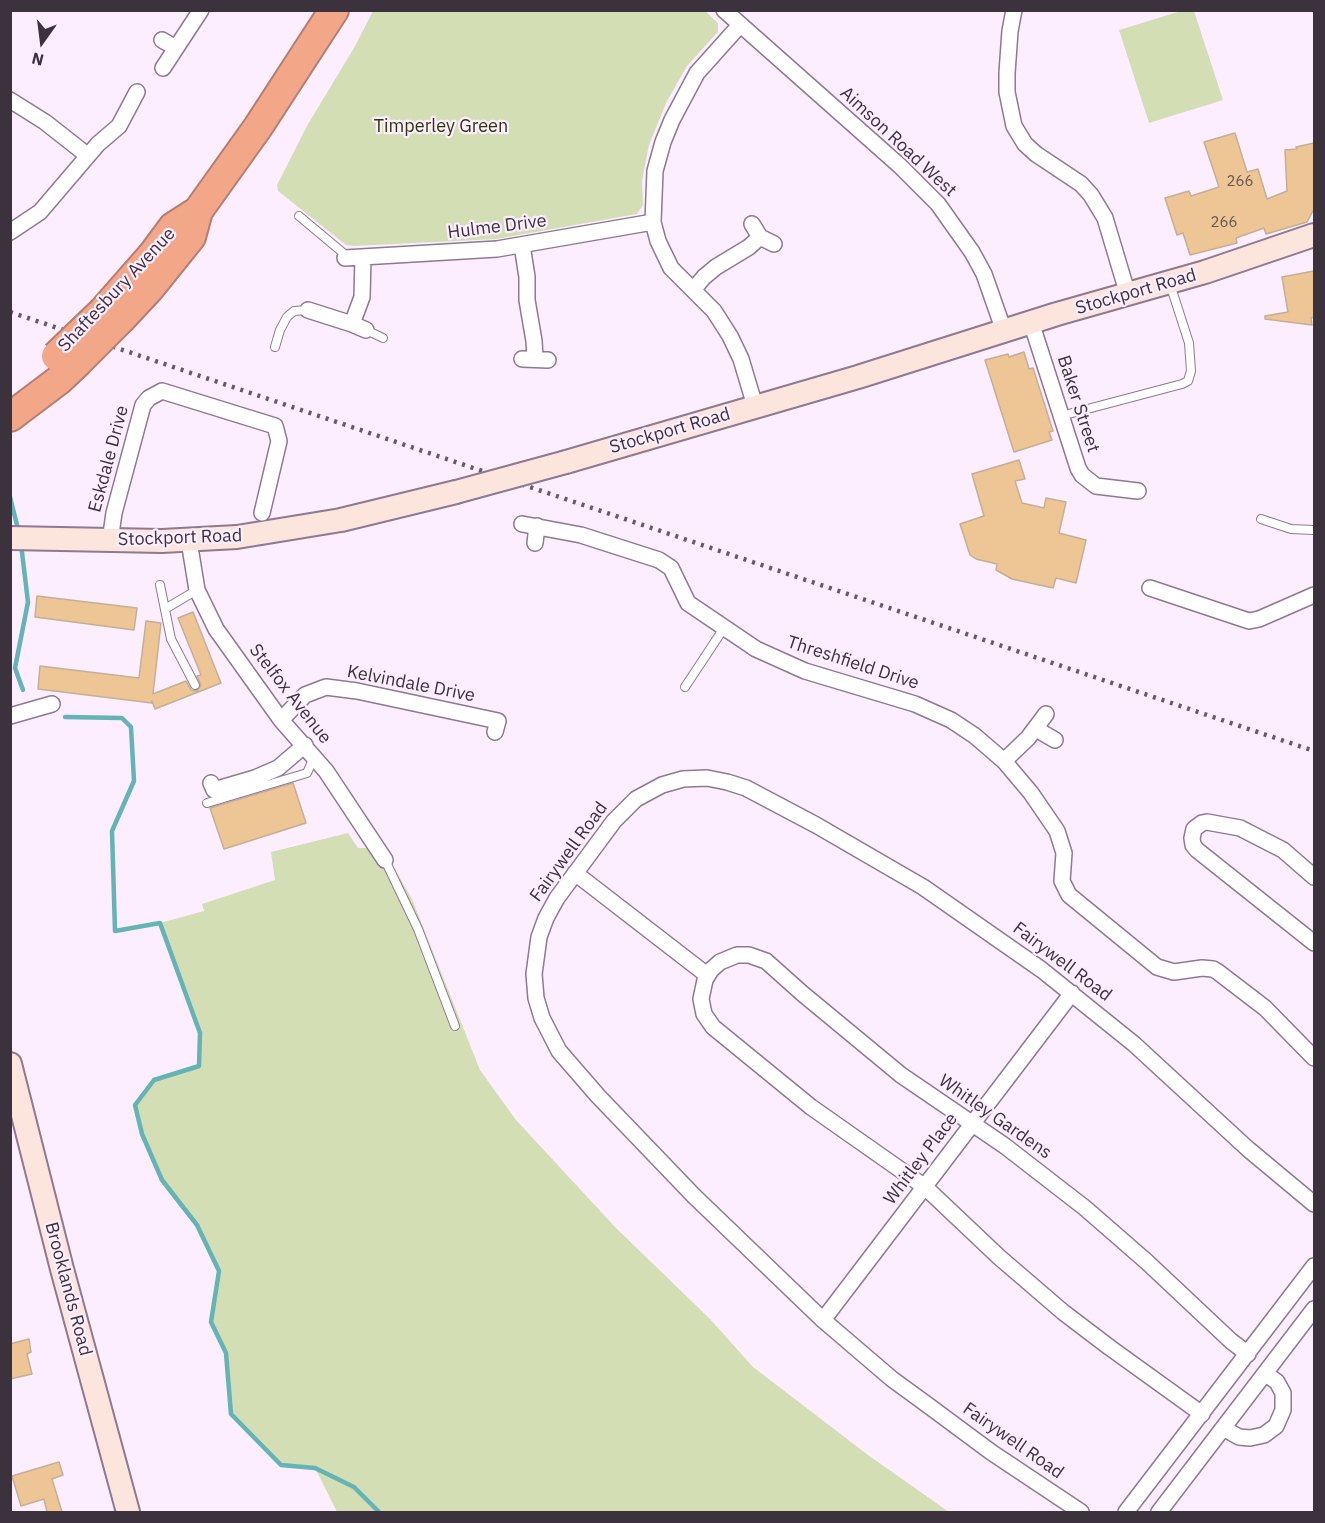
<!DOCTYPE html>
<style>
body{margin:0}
#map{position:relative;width:1325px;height:1523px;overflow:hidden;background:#fceeff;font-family:"IBM Plex Sans",sans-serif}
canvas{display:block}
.frame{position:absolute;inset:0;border:12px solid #3b323d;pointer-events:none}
.north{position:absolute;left:12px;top:12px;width:60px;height:60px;-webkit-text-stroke:4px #fceeff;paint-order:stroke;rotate:194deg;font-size:16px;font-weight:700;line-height:24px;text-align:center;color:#3b323d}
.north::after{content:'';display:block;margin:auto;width:21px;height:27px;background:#3b323d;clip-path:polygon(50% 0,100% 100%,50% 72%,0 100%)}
</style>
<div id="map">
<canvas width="1325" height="1523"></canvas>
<div class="frame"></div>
<div class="north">N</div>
</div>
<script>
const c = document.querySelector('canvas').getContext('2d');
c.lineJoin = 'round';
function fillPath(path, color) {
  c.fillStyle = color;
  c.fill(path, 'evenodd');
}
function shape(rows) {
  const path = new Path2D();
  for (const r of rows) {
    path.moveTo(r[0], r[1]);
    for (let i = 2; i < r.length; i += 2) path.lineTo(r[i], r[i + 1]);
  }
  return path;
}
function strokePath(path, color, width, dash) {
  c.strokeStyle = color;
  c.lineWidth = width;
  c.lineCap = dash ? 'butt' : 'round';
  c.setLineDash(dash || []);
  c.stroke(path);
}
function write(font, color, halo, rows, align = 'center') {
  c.font = font + ' "IBM Plex Sans",sans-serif';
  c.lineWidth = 4.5;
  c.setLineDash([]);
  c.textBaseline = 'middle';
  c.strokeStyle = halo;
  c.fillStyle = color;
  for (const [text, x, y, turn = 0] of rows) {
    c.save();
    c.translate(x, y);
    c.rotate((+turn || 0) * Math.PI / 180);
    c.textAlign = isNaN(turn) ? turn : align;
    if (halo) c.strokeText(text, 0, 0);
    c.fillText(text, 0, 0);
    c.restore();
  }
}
fillPath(shape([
 [704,10,718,23,718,32,687,66,667,101,649,145,642,181,643,205,637,214,496,239,354,246,346,245,278,191,277,185,308,124,354,48,373,11],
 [1181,11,1194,11,1223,100,1149,123,1119,30],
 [348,833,358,848,383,848,412,899,480,1070,516,1120,616,1228,710,1319,753,1367,868,1455,949,1512,337,1512,315,1468,281,1465,231,1414,226,1353,211,1322,219,1271,197,1225,162,1180,142,1134,135,1105,154,1080,199,1066,200,1033,160,923,204,911,202,904,275,880,271,852]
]), '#d4deb5');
strokePath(shape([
 [10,497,19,533],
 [21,544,28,602,15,668,23,690],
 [65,717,122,718,131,727,134,781,112,831,115,931,160,923,200,1033,199,1066,154,1080,135,1105,142,1134,162,1180,197,1225,219,1271,211,1322,226,1353,231,1414,281,1465,315,1468,354,1487,379,1512]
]), '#64b3b6', 4.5);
const building = shape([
 [1235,133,1247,172,1258,169,1267,199,1287,191,1285,150,1297,149,1296,147,1314,143,1314,209,1307,222,1266,234,1264,228,1236,238,1237,243,1190,255,1183,233,1177,235,1165,198,1189,191,1191,196,1219,187,1204,142,1235,133],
 [1314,271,1314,317,1311,318,1312,325,1265,319,1265,316,1288,312,1282,277,1314,271],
 [1024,352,1029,369,1033,368,1053,431,1049,432,1052,440,1014,452,985,360,1008,354,1009,357,1024,352],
 [1019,460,1025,479,1015,481,1022,503,1044,508,1046,498,1066,502,1059,533,1086,540,1076,583,1056,578,1053,588,1012,579,996,570,997,564,976,559,970,555,960,524,984,516,972,474,1019,460],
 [37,596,137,608,134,630,35,617,37,596],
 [193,612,221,683,155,709,152,701,152,703,38,689,40,666,139,678,146,621,161,623,153,694,186,681,191,690,197,691,201,685,197,676,201,675,178,618,193,612],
 [293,783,306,823,224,849,210,808,293,783],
 [29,1339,31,1352,27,1354,32,1374,10,1379,10,1344,29,1339],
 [59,1462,63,1475,52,1479,62,1512,47,1512,44,1499,21,1506,12,1476,59,1462]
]);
fillPath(building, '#eec695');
strokePath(building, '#c5af94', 1.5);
const lane = shape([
 [299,216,348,257],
 [366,330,383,338],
 [275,347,280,330,287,317,294,311,308,310],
 [1061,416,1182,384,1188,381,1191,371,1189,343,1170,284],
 [1261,519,1291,529,1314,530],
 [160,585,171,639,195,685],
 [165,609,197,590],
 [685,687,724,628],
 [207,803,307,773,314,757],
 [385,860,418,929,455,1026]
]);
const street = shape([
 [724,10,900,166,938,204,972,252,984,274,1004,331],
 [1014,10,1010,31,1007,73,1007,92,1014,126,1025,144,1036,154,1081,184,1091,195,1105,218,1128,295],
 [740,25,697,73,672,120,663,142,655,171,653,222,658,241,671,268,714,311,730,336,741,359,755,406],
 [162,40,176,48],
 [163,68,201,10],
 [10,100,45,122,87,155],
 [752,224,760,237,774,244],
 [10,232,40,212,98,144,119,126,137,92],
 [522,245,527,277,527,300,534,341,535,358],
 [345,258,497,249,653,222],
 [693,290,704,277,716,267,749,247,760,237],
 [308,310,352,324,366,330],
 [1031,322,1078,468,1082,475,1096,486,1138,491],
 [352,324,362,297,363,257],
 [522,359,548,360],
 [522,524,581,535,659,560,671,568,688,603,756,649,805,671,915,704,951,720,975,736,1004,761,1031,793,1057,831,1064,853,1062,881,1069,895,1157,967,1174,972,1202,968,1213,969,1218,972,1265,1008,1314,1058],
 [110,541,114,513,143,405,149,398,162,391,275,426,279,441,262,513],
 [189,541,197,590,216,629,281,720,326,771,385,860],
 [535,543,537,526],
 [1150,588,1249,621,1259,619,1314,595],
 [10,716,52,704],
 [281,720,305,695,326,687,357,691,498,721,495,732],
 [1036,729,1055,740],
 [1004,761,1028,738,1046,714],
 [211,783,214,790,255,778,278,768,305,745],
 [575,873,707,975],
 [1314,877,1283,850,1240,828,1207,822,1202,823,1194,829,1192,838,1193,845,1197,850,1314,943],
 [823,1320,1072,993],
 [1202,1414,1109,1347,1063,1312,999,1257,925,1187,811,1107,713,1027,704,1014,701,999,705,980,711,970,720,962,737,955,749,955,766,961,803,994,901,1075,1005,1146,1085,1208,1147,1262,1231,1341,1248,1354],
 [1223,1428,1239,1437,1250,1438,1264,1435,1276,1426,1283,1410,1283,1393,1277,1382,1265,1373],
 [1081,1512,991,1452,929,1406,892,1379,823,1320,694,1196,598,1096,559,1051,542,1018,536,998,534,974,539,937,546,918,557,898,614,821,636,799,662,785,683,779,707,778,727,782,746,788,816,825,923,887,1042,970,1134,1044,1248,1149,1314,1204],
 [1126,1512,1314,1266],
 [1159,1512,1314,1309]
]);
const secondary = shape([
 [566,462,858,377,1057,314,1205,272,1314,235],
 [10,538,162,541,237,537,341,520,456,492],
 [10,1064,62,1269,128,1512]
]);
const highway = shape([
 [103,311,153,254,173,227,198,211,258,127,334,10],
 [122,318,150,288,191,237,198,211],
 [10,417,59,380,77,363]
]);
strokePath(lane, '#8d7992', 10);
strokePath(street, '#8d7992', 18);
strokePath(secondary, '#8d7992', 26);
strokePath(highway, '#b37e6e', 32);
strokePath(lane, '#fff', 8);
strokePath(street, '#fff', 15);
strokePath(secondary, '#fbe5dc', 22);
strokePath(highway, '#f3a789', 28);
strokePath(shape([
 [10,312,1314,751]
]), '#645a66', 4.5, [3, 6]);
const secondaryBridge = shape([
 [456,492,566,462]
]);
const highwayBridge = shape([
 [56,356,103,311],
 [77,363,122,318]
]);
strokePath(secondaryBridge, '#8d7992', 26, []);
strokePath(highwayBridge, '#b37e6e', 32, []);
strokePath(secondaryBridge, '#fbe5dc', 22);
strokePath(highwayBridge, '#f3a789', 28);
write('15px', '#685753', null, [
 ["266",1240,182],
 ["266",1224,223]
]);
write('18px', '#2e3609', '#fceeff', [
 ["Timperley Green",441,127]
]);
write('18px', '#3b323d', '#fceeff', [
 ["Aimson Road West",898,142,43],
 ["Hulme Drive",497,227,-7],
 ["Shaftesbury Avenue",117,290,-47],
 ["Stockport Road",1136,292,-16],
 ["Baker Street",1078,404,72],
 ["Stockport Road",670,431,-16],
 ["Eskdale Drive",109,459,-75],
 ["Stockport Road",180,538,-2],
 ["Threshfield Drive",853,663,18],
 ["Kelvindale Drive",411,684,11],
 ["Stelfox Avenue",290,694,52],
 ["Fairywell Road",569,852,-54],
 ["Fairywell Road",1062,962,37],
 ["Whitley Gardens",995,1117,35],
 ["Whitley Place",921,1159,-53],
 ["Brooklands Road",68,1289,75],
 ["Fairywell Road",1013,1441,35]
]);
</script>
